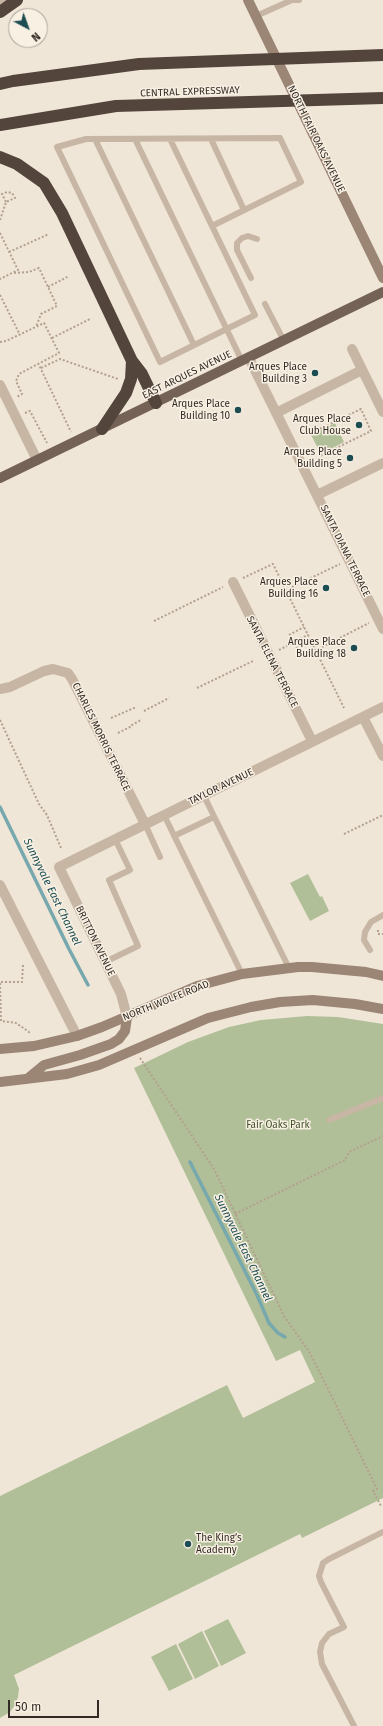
<!DOCTYPE html>
<meta charset="utf-8">
<style>
body{margin:0}
#map{position:relative;width:383px;height:1726px;overflow:hidden;background:#f0e6d7;font-family:"Fira Sans",sans-serif}
canvas{display:block}
.north{position:absolute;left:8px;top:8px;width:40px;height:40px;box-sizing:border-box;background:#f8f0e3;border:1px solid #a9a197;border-radius:50%;rotate:139deg;font-size:11px;font-weight:700;line-height:16px;text-align:center;color:#332a25}
.north::after{content:'';display:block;margin:auto;width:14px;height:18px;background:#1c4d53;clip-path:polygon(50% 0,100% 100%,50% 72%,0 100%)}
.scale{position:absolute;left:8px;top:1700px;width:91px;height:18px;box-sizing:border-box;border:2px solid #332a25;border-top:0;padding-left:5px;font-size:12px;line-height:14px;white-space:nowrap;color:#332a25;-webkit-text-stroke:3px #f8f0e3;paint-order:stroke}
</style>
<div id="map">
<canvas width="383" height="1726"></canvas>
<div class="north">N</div>
<div class="scale">50 m</div>
</div>
<script>
const c = document.querySelector('canvas').getContext('2d');
c.lineJoin = 'round';
function fillPath(path, color) {
  c.fillStyle = color;
  c.fill(path, 'evenodd');
}
function shape(rows) {
  const path = new Path2D();
  for (const r of rows) {
    path.moveTo(r[0], r[1]);
    for (let i = 2; i < r.length; i += 2) path.lineTo(r[i], r[i + 1]);
  }
  return path;
}
function strokePath(path, color, width, dash) {
  c.strokeStyle = color;
  c.lineWidth = width;
  c.lineCap = dash ? 'butt' : 'round';
  c.setLineDash(dash || []);
  c.stroke(path);
}
function write(font, color, halo, rows, align = 'center') {
  c.font = font + ' "Fira Sans",sans-serif';
  c.lineWidth = 3;
  c.setLineDash([]);
  c.textBaseline = 'middle';
  c.strokeStyle = halo;
  c.fillStyle = color;
  for (const [text, x, y, turn = 0] of rows) {
    c.save();
    c.translate(x, y);
    c.rotate((+turn || 0) * Math.PI / 180);
    c.textAlign = isNaN(turn) ? turn : align;
    if (halo) c.strokeText(text, 0, 0);
    c.fillText(text, 0, 0);
    c.restore();
  }
}
fillPath(shape([
 [335,423,344,442,321,454,311,435],
 [308,874,320,897,322,896,329,911,310,921,290,883],
 [307,1016,338,1017,383,1024,383,1498,302,1538,300,1534,14,1675,19,1689,18,1697,15,1705,10,1712,0,1718,0,1496,227,1385,243,1418,315,1382,300,1350,276,1361,134,1068,188,1042,229,1027,261,1020],
 [228,1619,246,1653,221,1666,204,1631],
 [202,1631,219,1666,195,1679,178,1644],
 [176,1644,193,1679,169,1691,151,1657]
]), '#b0bf98');
strokePath(shape([
 [0,807,69,949,88,985],
 [190,1162,257,1295,269,1323,278,1333,285,1337]
]), '#77a8ad', 3.5);
strokePath(shape([
 [0,220,6,202,15,198,12,193,7,192,2,194,6,202],
 [0,233,18,270,0,279],
 [9,252,49,234],
 [14,273,29,272,39,268,57,306,41,314,36,327],
 [48,287,69,276],
 [0,295,20,335],
 [52,338,90,319],
 [0,342,6,341,44,323,59,353,19,374,16,381,22,394,17,397],
 [38,363,71,432],
 [41,368,60,359,118,379],
 [25,413,30,411,47,443],
 [309,434,361,409,371,431,320,456],
 [243,578,273,564,344,708],
 [292,587,340,564],
 [154,621,223,587],
 [289,635,304,627],
 [322,647,369,623],
 [296,648,311,640],
 [279,650,308,635],
 [197,688,253,661],
 [144,711,169,698],
 [111,718,134,708,134,709],
 [0,720,39,804,47,815,61,848],
 [118,733,132,726,132,725,141,720,141,719],
 [344,834,383,815],
 [378,930,378,934,383,934],
 [23,965,22,982,0,982,1,1021,16,1023,29,1032,30,1035],
 [140,1058,214,1169,284,1316,310,1353,332,1397,377,1489,373,1491,381,1506],
 [235,1214,345,1160,349,1152,383,1136]
]), '#b3a08e', 2, [2, 2]);
strokePath(shape([
 [256,16,292,0,299,0],
 [280,138,301,182,212,226,255,315,160,362,57,147,86,139,280,138],
 [95,139,194,345],
 [135,139,242,361],
 [170,139,212,226],
 [211,139,244,210],
 [251,278,237,250,237,243,242,238,248,236,257,239],
 [265,304,284,341],
 [204,796,289,968],
 [164,815,242,974],
 [145,824,160,857],
 [174,836,214,817],
 [370,950,364,940,365,932,371,922,383,915],
 [105,962,138,946,109,880,130,870,115,839],
 [329,1120,383,1098],
 [354,1726,322,1664,320,1652,322,1643,329,1634,344,1627,321,1582,319,1576,323,1563,329,1559,383,1532]
]), '#c8b6a4', 6);
strokePath(shape([
 [0,1,3,0],
 [352,349,383,412],
 [249,358,383,629],
 [0,385,37,460],
 [276,413,362,370],
 [317,495,383,463],
 [233,582,312,741],
 [0,689,10,687,44,671,53,669,68,673,72,679,145,824],
 [363,717,383,756],
 [0,885,77,1036],
 [127,1017,121,994,59,867,383,707]
]), '#c8b6a4', 10);
strokePath(shape([
 [248,0,383,278],
 [0,1049,34,1046,77,1036,102,1027,197,986,242,974,298,967,312,967,366,972,383,976],
 [27,1079,44,1065,80,1055,111,1044,119,1039,125,1031,127,1017],
 [0,1082,67,1074,99,1065,208,1018,251,1007,280,1002,313,1000,355,1004,383,1009]
]), '#9b8575', 10);
strokePath(shape([
 [0,478,383,292]
]), '#756256', 10);
strokePath(shape([
 [0,12,17,0],
 [0,84,13,81,139,64,383,55],
 [0,125,116,106,383,98],
 [0,157,17,164,44,183,62,213,132,361,142,374,156,403],
 [102,429,126,393,131,379,132,361]
]), '#54453c', 12);
for (const [x, y, r, color] of [
 [315,373,4,"#1c4d53"],
 [238,410,4,"#1c4d53"],
 [359,425,4,"#1c4d53"],
 [350,458,4,"#1c4d53"],
 [326,588,4,"#1c4d53"],
 [354,648,4,"#1c4d53"],
 [188,1544,4,"#1c4d53"]
]) {
  const dot = new Path2D();
  dot.arc(x, y, r, 0, 2 * Math.PI);
  c.fillStyle = color;
  c.fill(dot);
  strokePath(dot, '#f8f0e3', 1.5);
}
write('10px', '#332a25', '#f8f0e3', [
 ["CENTRAL EXPRESSWAY",190,92,-2],
 ["NORTH FAIR OAKS AVENUE",316,139,64],
 ["EAST ARQUES AVENUE",187,375,-26],
 ["SANTA DIANA TERRACE",345,551,64],
 ["SANTA ELENA TERRACE",272,662,63],
 ["CHARLES MORRIS TERRACE",101,737,64],
 ["TAYLOR AVENUE",221,787,-26],
 ["BRITTON AVENUE",95,941,64],
 ["NORTH WOLFE ROAD",166,1001,-22]
]);
write('10px', '#332a25', '#f8f0e3', [
 ["Arques Place",307,367],
 ["Building 3",307,379],
 ["Arques Place",230,404],
 ["Building 10",230,416],
 ["Arques Place",351,419],
 ["Club House",351,431],
 ["Arques Place",342,452],
 ["Building 5",342,464],
 ["Arques Place",318,582],
 ["Building 16",318,594],
 ["Arques Place",346,642],
 ["Building 18",346,654],
 ["The King’s",196,1538,"left"],
 ["Academy",196,1550,"left"]
], 'right');
write('10px', '#40512a', '#f8f0e3', [
 ["Fair Oaks Park",278,1125]
]);
write('italic 11px', '#1c4d53', '#f8f0e3', [
 ["Sunnyvale East Channel",52,892,64],
 ["Sunnyvale East Channel",243,1248,64]
]);
</script>
